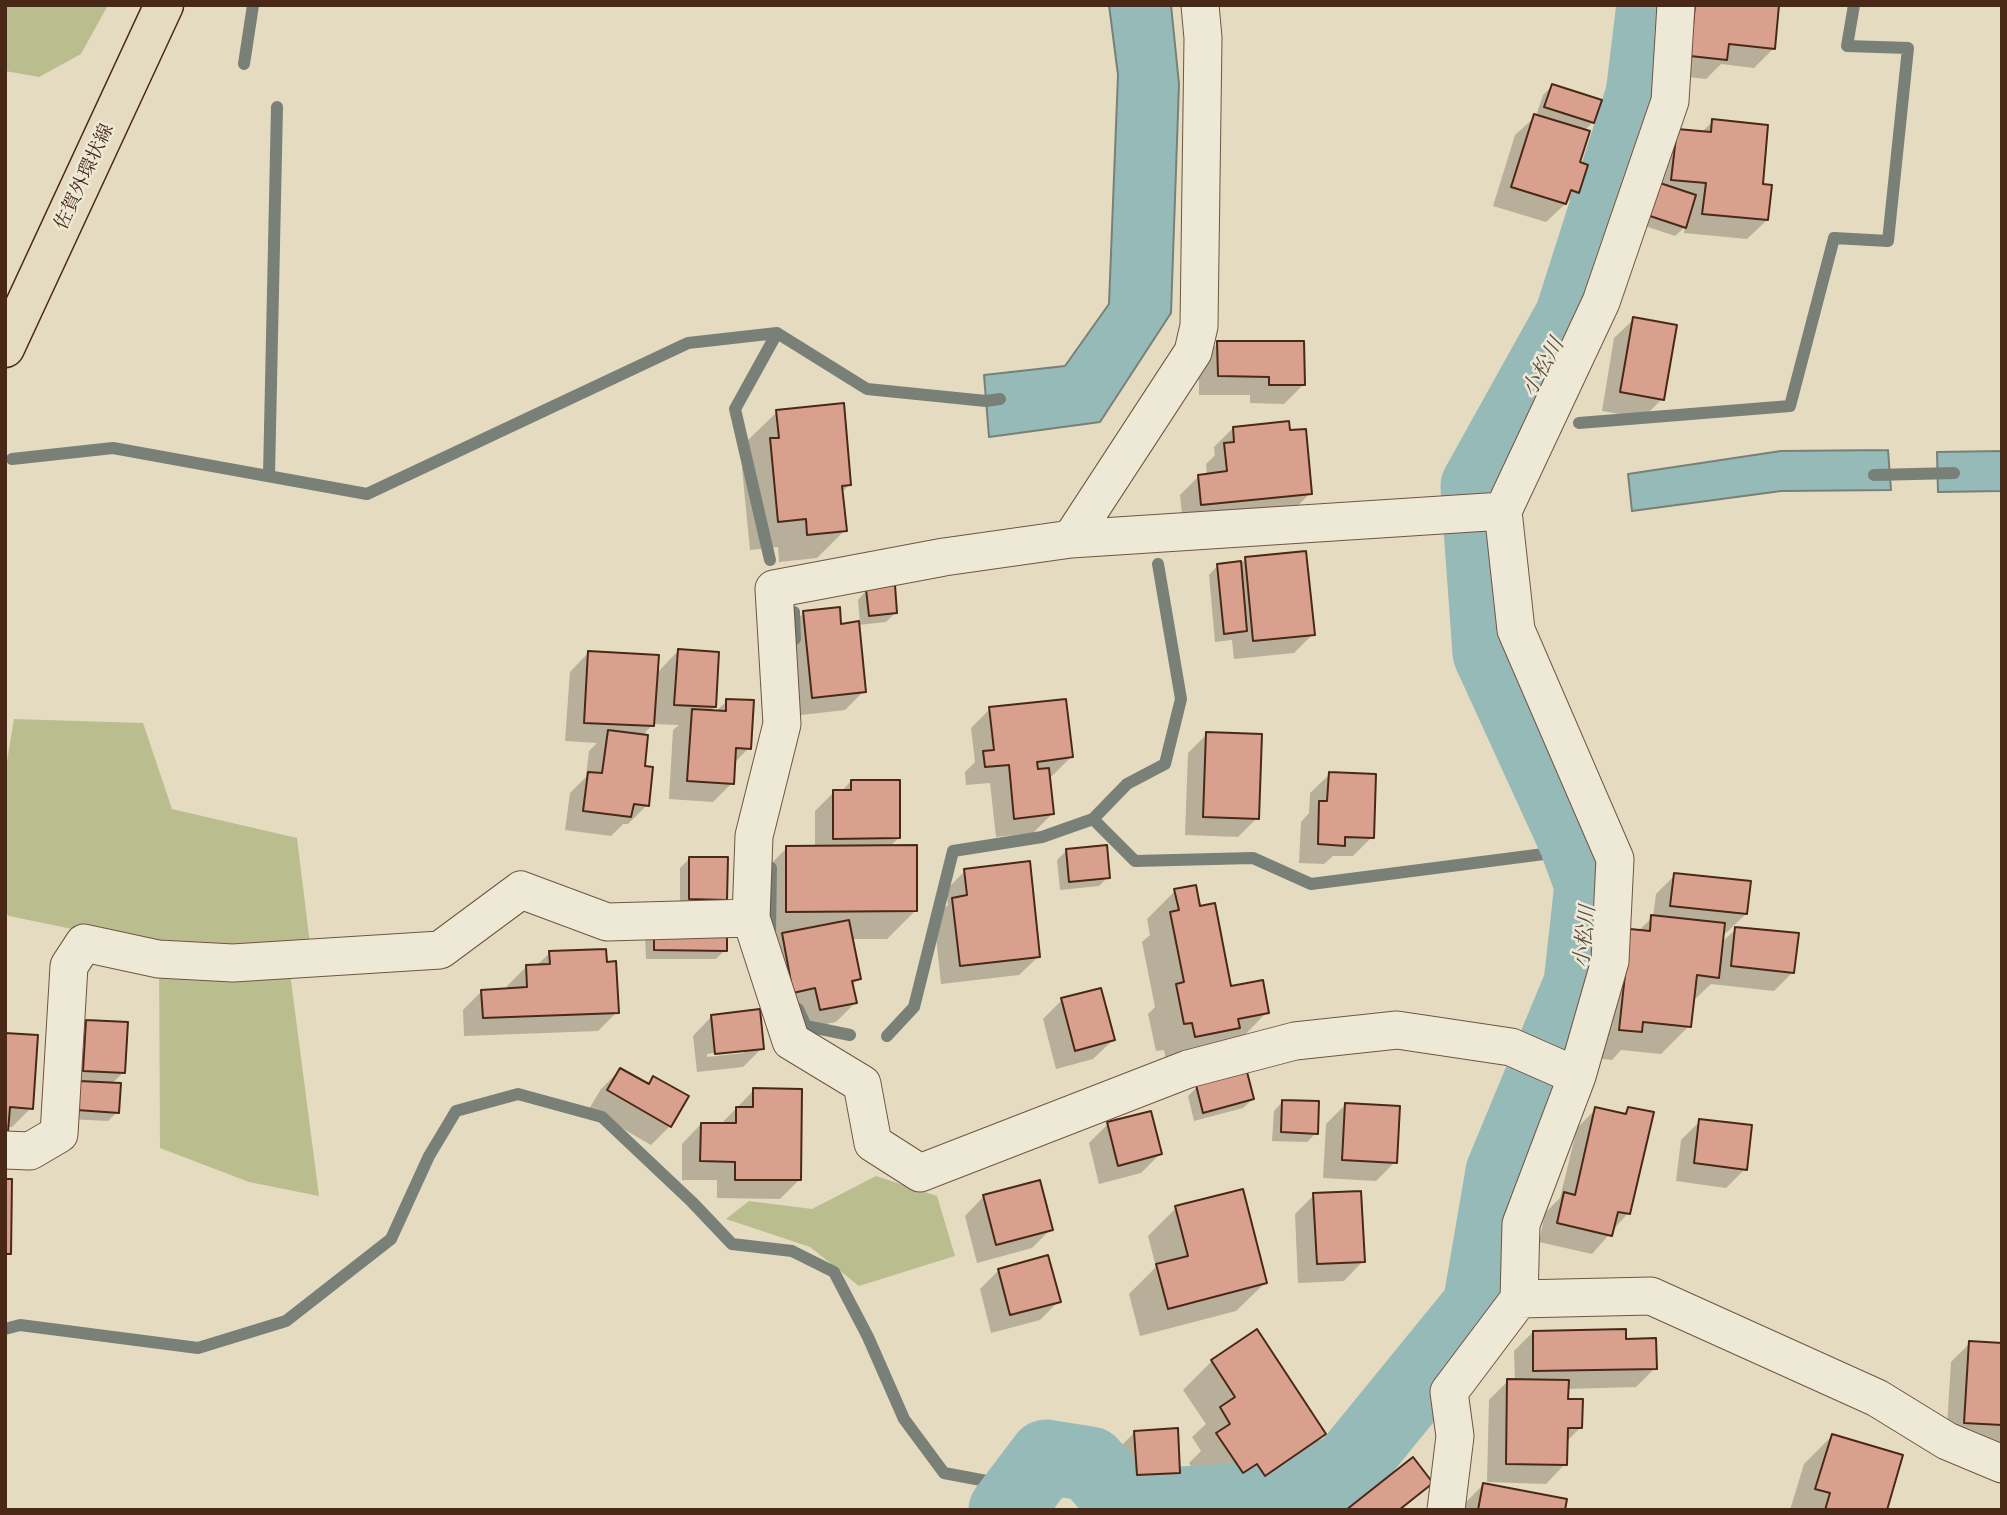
<!DOCTYPE html>
<meta charset="utf-8">
<style>
body{margin:0}
#map{position:relative;width:2007px;height:1515px;overflow:hidden;background:#e5dbc0;font-family:"IM FELL French Canon",serif}
canvas{display:block}
.frame{position:absolute;inset:0;border:7px solid #4a2817;pointer-events:none}
</style>
<div id="map">
<canvas width="2007" height="1515"></canvas>
<div class="frame"></div>
</div>
<script>
const c = document.querySelector('canvas').getContext('2d');
c.lineJoin = 'round';
function fillPath(path, color) {
  c.fillStyle = color;
  c.fill(path, 'evenodd');
}
function shape(rows) {
  const path = new Path2D();
  for (const r of rows) {
    path.moveTo(r[0], r[1]);
    for (let i = 2; i < r.length; i += 2) path.lineTo(r[i], r[i + 1]);
  }
  return path;
}
function strokePath(path, color, width, dash) {
  c.strokeStyle = color;
  c.lineWidth = width;
  c.lineCap = dash ? 'butt' : 'round';
  c.setLineDash(dash || []);
  c.stroke(path);
}
function write(font, color, halo, rows, align = 'center') {
  c.font = font + ' "IM FELL French Canon","Noto Serif JP",serif';
  c.lineWidth = 5;
  c.setLineDash([]);
  c.textBaseline = 'middle';
  c.strokeStyle = halo;
  c.fillStyle = color;
  for (const [text, x, y, turn = 0] of rows) {
    c.save();
    c.translate(x, y);
    c.rotate((+turn || 0) * Math.PI / 180);
    c.textAlign = isNaN(turn) ? turn : align;
    if (halo) c.strokeText(text, 0, 0);
    c.fillText(text, 0, 0);
    c.restore();
  }
}
fillPath(shape([
 [5,5,108,5,81,54,39,77,5,71],
 [14,719,143,723,172,809,297,838,310,944,290,973,319,1196,249,1182,160,1148,159,947,9,916,5,912,5,773],
 [876,1176,937,1196,955,1256,859,1286,810,1247,726,1219,749,1201,812,1209]
]), '#babe8e');
const water = shape([
 [1109,5,1171,5,1179,84,1171,313,1100,422,989,437,984,375,1065,366,1109,304,1118,75,1109,5],
 [1888,450,1891,490,1781,491,1632,511,1628,474,1781,451,1888,450],
 [2002,451,2002,491,1938,492,1937,452,2002,451]
]);
fillPath(water, '#96bab8');
strokePath(water, '#788078', 2);
fillPath(shape([
 [1687,5,1778,5,1773,49,1754,68,1721,64,1706,79,1671,75],
 [1552,86,1593,122,1584,131,1578,164,1578,192,1546,222,1493,206,1515,135,1536,116,1543,95],
 [1713,121,1761,186,1767,220,1747,239,1684,233,1685,227,1675,236,1639,224,1677,131,1701,133],
 [1634,319,1662,399,1643,418,1602,411,1614,338],
 [1218,343,1303,385,1284,404,1250,403,1250,395,1199,395,1199,362],
 [777,412,850,484,841,493,845,530,817,558,779,562,778,547,750,550,742,468,750,460,748,440],
 [1233,428,1288,432,1310,493,1291,513,1183,523,1180,495,1199,476,1207,475,1206,464,1215,455,1214,447],
 [1246,559,1313,634,1294,653,1234,659,1232,640,1215,642,1209,575,1218,565,1241,563],
 [867,590,896,612,886,622,858,625,864,691,845,710,793,716,784,632,804,613,839,626,860,623,858,600],
 [678,651,715,707,709,712,715,712,727,701,749,748,733,764,732,783,713,802,669,799,673,730,679,725,653,724,642,736,643,768,647,805,628,824,623,824,611,836,565,830,570,793,586,777,589,751,597,743,565,741,570,672,589,652,656,674],
 [990,709,1071,757,1052,776,1048,776,1052,814,1033,833,996,837,990,783,966,785,965,772,975,762,971,728],
 [1207,734,1257,818,1238,837,1185,835,1188,753],
 [1330,774,1372,837,1353,856,1333,856,1324,864,1299,863,1301,822,1309,813,1310,793],
 [851,781,899,838,889,847,915,911,887,939,851,939,859,979,851,986,855,1003,836,1022,801,1029,763,954,778,939,758,939,758,876,787,848,815,848,815,811,834,792,841,792],
 [1067,850,1108,877,1099,886,1060,890,1057,860],
 [689,859,726,899,716,908,680,908,680,868],
 [965,871,1039,956,1019,975,941,984,934,918,948,905,946,890],
 [1675,875,1746,914,1726,933,1723,932,1721,943,1736,929,1793,972,1774,991,1711,984,1692,1002,1689,1026,1661,1054,1621,1050,1612,1060,1592,1058,1637,932,1653,917,1656,894],
 [1175,891,1198,909,1230,988,1267,1012,1239,1041,1167,1065,1164,1050,1156,1051,1148,1014,1155,1007,1142,942,1150,935,1147,919],
 [655,929,725,950,716,959,646,959,645,938],
 [550,953,617,1012,598,1031,464,1036,463,1010,482,991,507,990,507,986,526,967,536,966],
 [1062,1000,1113,1040,1093,1059,1056,1069,1043,1019],
 [712,1016,762,1048,743,1067,697,1072,693,1036],
 [744,1049,744,1053,707,1057,707,1054],
 [87,1022,123,1073,111,1084,117,1112,108,1121,68,1119,68,1041],
 [5,1035,31,1108,12,1127,6,1127],
 [620,1070,646,1085,653,1078,670,1126,651,1145,589,1109,601,1089],
 [1197,1087,1253,1099,1243,1108,1194,1121,1188,1096],
 [754,1090,799,1180,780,1199,717,1198,717,1180,682,1180,682,1144,701,1124,720,1125],
 [1283,1101,1316,1133,1307,1142,1272,1141,1274,1111],
 [1345,1105,1395,1162,1376,1181,1323,1178,1326,1124],
 [1629,1108,1628,1213,1592,1254,1539,1242,1545,1213,1560,1198,1577,1128,1596,1109,1622,1115],
 [1700,1121,1745,1169,1726,1188,1676,1181,1681,1140],
 [1108,1124,1160,1154,1141,1173,1099,1184,1089,1143],
 [1314,1195,1363,1261,1344,1281,1298,1283,1295,1214],
 [984,1196,1051,1229,1032,1248,977,1263,965,1216],
 [1176,1208,1265,1283,1236,1311,1140,1336,1129,1294,1156,1267,1148,1236],
 [999,1270,1059,1301,1040,1320,991,1333,980,1289],
 [1256,1332,1324,1434,1296,1462,1236,1503,1228,1491,1214,1500,1189,1463,1201,1451,1192,1437,1206,1424,1183,1390,1212,1361],
 [1533,1332,1625,1341,1655,1368,1636,1387,1567,1389,1566,1401,1580,1428,1566,1442,1565,1464,1546,1484,1487,1482,1489,1400,1508,1381,1515,1381,1514,1351],
 [1970,1343,2002,1345,2002,1443,2000,1445,1946,1442,1951,1362],
 [1135,1432,1178,1473,1159,1492,1119,1493,1116,1451],
 [1832,1436,1885,1510,1790,1510,1804,1464],
 [1431,1483,1401,1510,1349,1510],
 [1483,1485,1563,1510,1463,1510,1464,1504]
]), '#0003');
strokePath(shape([
 [244,64,253,5],
 [1579,423,1790,406,1834,238,1888,241,1908,48,1847,46,1854,5],
 [12,459,113,448,367,494,688,343,777,333,867,389,986,401,1000,399],
 [269,475,277,107],
 [1874,475,1954,473],
 [770,560,735,409,777,333],
 [794,612,795,639],
 [1093,819,1127,784,1165,764,1181,699,1158,564],
 [770,934,771,868],
 [798,1009,806,1026,850,1035],
 [887,1036,914,1007,953,851,1042,837,1093,819,1135,861,1253,858,1311,884,1544,854,1576,841],
 [5,1329,20,1325,198,1348,286,1321,391,1239,429,1156,456,1111,518,1094,602,1117,692,1202,732,1244,792,1251,834,1272,868,1337,904,1419,944,1473,997,1483,1027,1480]
]), '#788078', 12);
strokePath(shape([
 [1006,1510,1046,1457,1090,1464,1128,1508,1282,1497,1347,1469,1480,1306,1503,1172,1581,984,1592,885,1576,841,1490,653,1478,486,1572,317,1643,95,1654,5]
]), '#96bab8', 75);
const building = shape([
 [1695,5,1779,5,1775,49,1729,44,1727,60,1690,56,1695,5],
 [1552,84,1602,100,1594,123,1544,107,1552,84],
 [1534,114,1590,131,1580,162,1588,165,1579,193,1571,190,1566,204,1511,187,1534,114],
 [1712,119,1768,125,1763,184,1772,185,1768,220,1702,214,1706,183,1671,180,1677,129,1711,132,1712,119],
 [1657,182,1696,195,1686,228,1647,215,1657,182],
 [1633,317,1677,325,1664,400,1620,392,1633,317],
 [1217,341,1304,341,1305,385,1269,385,1269,377,1218,376,1217,341],
 [844,403,851,485,842,486,847,531,807,535,806,519,778,522,770,438,779,438,776,410,844,403],
 [1289,421,1290,430,1306,429,1312,494,1201,505,1198,475,1227,471,1224,443,1234,442,1233,427,1289,421],
 [1306,551,1315,635,1253,641,1245,557,1306,551],
 [1241,561,1247,631,1224,634,1217,564,1241,561],
 [895,585,897,613,869,616,866,589,895,585],
 [840,607,841,624,859,621,866,692,812,698,803,611,840,607],
 [678,649,719,652,716,707,674,705,678,649],
 [588,651,659,655,654,726,584,723,588,651],
 [726,699,754,700,751,749,736,748,734,784,687,781,692,709,726,711,726,699],
 [1066,699,1073,757,1037,762,1038,769,1049,768,1054,814,1014,819,1009,765,985,767,983,751,994,750,989,707,1066,699],
 [608,730,648,735,645,766,653,767,649,806,634,804,631,817,583,811,588,772,602,773,608,730],
 [1206,732,1262,734,1259,819,1203,817,1206,732],
 [1329,772,1376,774,1374,838,1345,837,1345,846,1318,844,1319,801,1327,801,1329,772],
 [851,780,900,780,900,838,833,839,833,790,851,790,851,780],
 [917,845,917,911,786,912,786,846,917,845],
 [1107,845,1110,878,1069,882,1066,849,1107,845],
 [689,857,728,857,727,900,689,899,689,857],
 [1030,861,1040,957,960,966,952,898,967,895,964,869,1030,861],
 [1674,873,1751,881,1747,914,1670,906,1674,873],
 [1196,885,1200,906,1215,903,1231,986,1263,980,1269,1013,1238,1019,1240,1028,1195,1037,1192,1023,1184,1024,1176,984,1184,982,1170,912,1179,910,1174,889,1196,885],
 [1651,915,1725,923,1719,978,1697,975,1691,1027,1643,1022,1642,1032,1619,1030,1630,929,1650,931,1651,915],
 [849,920,861,979,852,981,857,1003,820,1010,815,988,793,993,782,933,849,920],
 [654,927,727,927,727,951,654,950,654,927],
 [1735,927,1799,933,1794,973,1731,966,1735,927],
 [606,949,607,962,616,961,619,1013,483,1018,481,990,527,987,526,965,550,964,549,951,606,949],
 [1101,988,1115,1040,1075,1051,1061,998,1101,988],
 [760,1009,764,1049,715,1054,711,1015,760,1009],
 [86,1020,128,1022,125,1073,83,1071,86,1020],
 [5,1033,38,1035,33,1109,10,1107,8,1132,5,1132,5,1033],
 [620,1068,649,1084,653,1076,689,1096,671,1127,607,1090,620,1068],
 [1247,1072,1254,1099,1203,1113,1196,1085,1247,1072],
 [79,1081,121,1083,119,1113,77,1110,79,1081],
 [753,1088,802,1089,801,1180,735,1180,735,1162,700,1161,701,1123,736,1123,736,1107,753,1107,753,1088],
 [1282,1100,1319,1101,1318,1134,1281,1132,1282,1100],
 [1345,1103,1400,1106,1397,1163,1342,1160,1345,1103],
 [1595,1107,1626,1114,1628,1107,1654,1112,1630,1214,1618,1212,1612,1236,1557,1223,1564,1192,1575,1195,1595,1107],
 [1151,1111,1162,1154,1118,1166,1107,1122,1151,1111],
 [1699,1119,1752,1125,1747,1170,1694,1163,1699,1119],
 [5,1179,12,1179,11,1254,5,1254,5,1179],
 [1040,1180,1053,1230,996,1245,983,1195,1040,1180],
 [1243,1189,1267,1283,1168,1309,1156,1264,1188,1256,1175,1206,1243,1189],
 [1361,1191,1365,1262,1317,1264,1313,1193,1361,1191],
 [1048,1255,1061,1302,1010,1315,998,1269,1048,1255],
 [1257,1329,1326,1434,1265,1476,1257,1464,1243,1473,1216,1433,1230,1424,1220,1407,1235,1397,1211,1360,1257,1329],
 [1626,1329,1626,1339,1656,1338,1657,1369,1533,1371,1533,1331,1626,1329],
 [1969,1341,2002,1343,2002,1425,1964,1423,1969,1341],
 [1507,1379,1569,1380,1568,1399,1583,1399,1582,1428,1568,1428,1567,1465,1506,1464,1507,1379],
 [1178,1428,1180,1473,1137,1475,1134,1431,1178,1428],
 [1832,1434,1903,1455,1887,1510,1825,1510,1830,1493,1815,1489,1832,1434],
 [1413,1457,1433,1483,1399,1510,1346,1510,1413,1457],
 [1483,1483,1567,1499,1565,1510,1478,1510,1483,1483]
]);
fillPath(building, '#daa08e');
strokePath(building, '#4a2817', 2);
const street = shape([
 [1503,511,1071,539,944,557,774,589,782,724,754,836,751,918,791,1041,862,1084,873,1143,920,1173,1188,1069,1295,1041,1397,1030,1511,1047,1577,1076],
 [1071,539,1193,352,1199,326,1203,38,1200,5],
 [5,1150,30,1151,59,1134,69,966,84,943,158,959,233,963,440,950,521,890,607,922,751,918],
 [1519,1299,1651,1296,1877,1398,1947,1441,2002,1464],
 [1446,1510,1455,1436,1449,1392,1519,1299,1521,1224,1577,1076,1610,961,1615,859,1516,630,1503,511,1601,302,1670,101,1676,5]
]);
const primary = shape([
 [5,348,164,5]
]);
strokePath(street, '#715541', 39);
strokePath(primary, '#4a2817', 41);
strokePath(street, '#eee8d6', 37);
strokePath(primary, '#e5dbc0', 38);
write('19px', '#4a2817', '#eee8d6', [
 ["佐賀外環状線",85,177,-65]
]);
write('italic 21px', '#5d4c3f', '#eee8d6', [
 ["小松川",1544,368,-61],
 ["小松川",1586,937,-84]
]);
</script>
